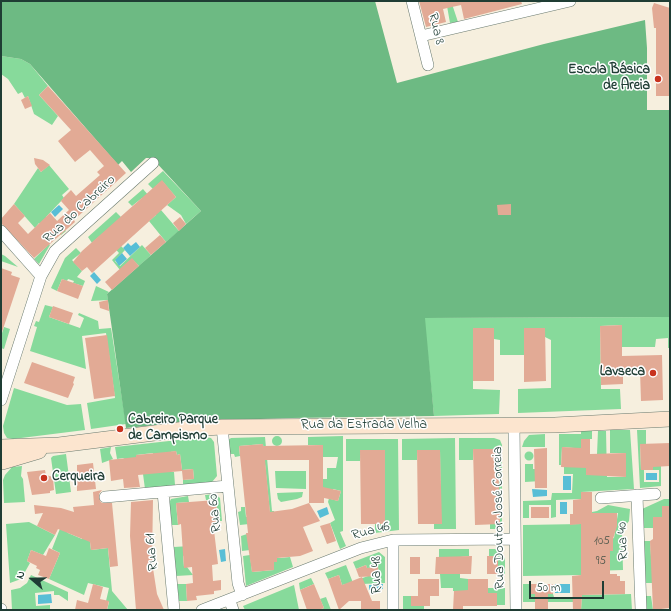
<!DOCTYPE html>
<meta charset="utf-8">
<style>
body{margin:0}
#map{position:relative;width:671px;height:611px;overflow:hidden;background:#f6efde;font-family:"Indie Flower",sans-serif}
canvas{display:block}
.frame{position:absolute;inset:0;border:2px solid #1f3d34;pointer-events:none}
.north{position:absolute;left:12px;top:559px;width:40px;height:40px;-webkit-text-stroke:3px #fff;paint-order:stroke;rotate:290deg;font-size:11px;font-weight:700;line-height:16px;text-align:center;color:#1f3d34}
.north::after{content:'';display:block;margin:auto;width:14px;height:18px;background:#1f3d34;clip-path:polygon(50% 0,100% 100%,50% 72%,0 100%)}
.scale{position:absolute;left:529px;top:581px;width:75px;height:18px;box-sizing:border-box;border:2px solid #1f3d34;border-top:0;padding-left:5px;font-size:12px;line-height:14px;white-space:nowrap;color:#1f3d34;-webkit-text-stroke:3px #fff;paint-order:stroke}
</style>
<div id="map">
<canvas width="671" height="611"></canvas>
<div class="frame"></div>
<div class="north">N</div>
<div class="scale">50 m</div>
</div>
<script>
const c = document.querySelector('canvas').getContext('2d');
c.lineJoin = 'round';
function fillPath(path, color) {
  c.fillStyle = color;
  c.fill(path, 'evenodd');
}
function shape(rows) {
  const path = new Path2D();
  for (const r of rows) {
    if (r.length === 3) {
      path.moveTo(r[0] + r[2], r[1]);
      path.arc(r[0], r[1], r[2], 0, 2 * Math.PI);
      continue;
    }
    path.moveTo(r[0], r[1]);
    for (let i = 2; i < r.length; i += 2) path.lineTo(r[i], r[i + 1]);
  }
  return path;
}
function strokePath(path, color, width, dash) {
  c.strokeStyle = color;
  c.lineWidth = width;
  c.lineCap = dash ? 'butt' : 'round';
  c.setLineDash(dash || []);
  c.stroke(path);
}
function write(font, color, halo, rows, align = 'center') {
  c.font = font + ' "Indie Flower",sans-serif';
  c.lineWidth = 3;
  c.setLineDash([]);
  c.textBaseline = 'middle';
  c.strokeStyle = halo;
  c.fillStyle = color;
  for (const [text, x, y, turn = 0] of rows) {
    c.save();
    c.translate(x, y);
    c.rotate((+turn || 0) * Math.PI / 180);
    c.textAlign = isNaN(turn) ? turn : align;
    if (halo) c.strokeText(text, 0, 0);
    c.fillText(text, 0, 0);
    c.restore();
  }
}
fillPath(shape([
 [452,4,458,22,450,23,447,6],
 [1,56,21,59,30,64,48,86,39,95,58,116,52,125,34,114,28,96,25,98,22,92,18,94,8,79,1,74],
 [49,165,69,189,62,195,64,198,46,217,52,223,55,219,66,231,61,235,54,228,48,233,39,223,35,228,14,204,38,168,41,172],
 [163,171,201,211,186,224,181,215,167,205,176,197,162,181,153,189,148,184],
 [143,189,179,231,166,242,149,221,156,215,142,198,132,206,128,202],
 [116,212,121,217,121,246,125,250,115,261,120,266,142,245,151,255,139,266,132,259,120,270,112,260,119,253,102,234,92,243,88,237],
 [43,238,50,245,39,264,34,259,47,246],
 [76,248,81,253,72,260,82,271,77,277,85,281,83,286,73,283,74,281,68,279,67,281,62,279,57,291,51,288,65,258],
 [1,254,5,256,18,267,1,261],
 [96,286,109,292,107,294,108,300,91,301],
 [45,305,53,307,49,317,80,328,84,318,78,315,79,313,98,321,99,329,111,328,126,424,91,429,87,403,115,398,106,333,82,336,86,369,30,351,37,327,34,326,36,321,39,322],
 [670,317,670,348,668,348,668,338,656,339,655,347,622,347,622,325,600,326,601,389,620,389,621,409,518,413,518,389,551,388,551,340,545,337,545,328,524,328,524,355,500,355,500,340,494,339,494,328,473,328,473,389,500,390,499,414,434,416,424,318],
 [4,327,10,329,4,349,1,348,1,336],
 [14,388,67,405,81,404,85,430,13,439,7,438,4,433,3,426],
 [610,430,630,430,634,489,581,492,581,499,556,500,556,517,551,518,551,505,529,505,529,518,523,518,523,501,551,500,552,493,572,493,573,474,564,474,564,467,575,467,574,448,562,447,561,465,559,465,559,434,581,434,581,431,592,431,592,439,581,439,586,455,586,475,597,454,598,431,606,431,607,477,626,477,626,453,610,453],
 [637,430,646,430,646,444,640,444,641,470,644,470,644,482,659,482,659,470,653,470,653,460,661,460,661,486,640,488],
 [545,434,545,447,522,447,524,441,529,435],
 [343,436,343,531,340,532,346,546,340,549,330,523,335,520,328,502,331,490,323,490,323,479,327,479,327,468,336,468,338,457,323,457,323,445,308,445,308,437],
 [333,489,341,491,338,501,331,499],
 [277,441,5],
 [205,437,211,438,214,442,217,476,212,482,183,485,183,480,194,479,193,469,182,470,180,454,177,455,176,451,165,453,168,472,174,472,175,485,145,489,143,474,155,472,153,453,136,455,137,466,123,458,117,459,115,447],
 [265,437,272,511,274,511,276,521,240,525,238,512,241,511,241,507,245,507,246,517,270,514,263,444,239,446,240,456,235,457,234,454,228,454,227,441,231,438],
 [455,438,456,529,434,529,434,524,441,523,440,450,417,450,417,460,402,460,402,439],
 [459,438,494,438,500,440,502,445,502,523,497,529,490,529,490,524,500,524,498,449,473,449,473,460,459,460],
 [346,439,398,439,399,530,375,533,375,524,385,524,385,450,361,450,360,461,346,461],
 [111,447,110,453,113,459,102,463,100,449],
 [529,456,4.5],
 [66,454,71,492,56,494,51,458,53,456],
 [525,464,533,464,533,469,541,469,541,481,525,482],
 [22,466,21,476,23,479,25,502,4,503,3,480,5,475,12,467],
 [275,471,306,471,306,489,276,488],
 [303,492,302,497,297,499,281,502,278,499,277,493],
 [215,494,220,498,222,521,218,521,216,500,206,500,205,495],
 [188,496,189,502,176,503,178,525,172,525,169,503,171,499],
 [664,499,670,499,670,506,662,506,662,517,653,528,643,528,642,509],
 [608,505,630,509,629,521,622,530,623,570,592,571,592,565,610,565,609,551,613,551,610,539,614,538,618,513,600,513,600,526,586,523,592,512,597,511],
 [87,519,91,550,108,548,112,591,128,610,107,610,109,602,106,601,109,588,88,583,84,595,49,579,60,553,52,549,61,526,68,533,82,539],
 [29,522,55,535,43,555,31,550,27,561,30,563,21,579,10,583,6,524],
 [581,524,581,575,523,576,523,525],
 [247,534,281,546,242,551,241,536],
 [643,541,650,541,651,556,669,555,670,541,670,584,669,569,652,570,652,583,644,583],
 [190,546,185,555,183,556,184,567,187,567,193,575,176,576,174,547],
 [439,549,469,549,469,556,460,557,460,578,468,579,468,588,505,588,505,605,497,605,497,593,477,593,453,591,453,588,441,588,440,574,447,574,447,557,439,557],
 [489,549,495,549,502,553,505,559,505,574,498,574,498,556,489,556],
 [379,552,385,557,385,583,362,584,360,579,368,576,379,576,378,567,367,568,366,565,356,569,353,562],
 [250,555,252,572,274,570,274,562,277,562,277,558,281,558,290,557,293,567,246,586,243,556],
 [346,565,357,593,346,584,342,585,339,575,328,579,325,573],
 [31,575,68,592,68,601,59,595,54,595,54,591,35,593,36,606,50,605,50,610,12,610,11,590,20,588,27,583],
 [311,578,314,584,300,590,299,583],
 [177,584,186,584,187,601,179,601],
 [523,584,531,584,531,594,553,594,554,597,573,597,573,602,523,602],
 [294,585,299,610,245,610,243,606],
 [631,594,632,610,581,610,582,595],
 [403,596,411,596,411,606,424,606,424,610,403,610],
 [644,596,651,596,653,610,645,610],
 [326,597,331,610,319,610,324,608,320,599]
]), '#87da9b');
fillPath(shape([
 [1,1,375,1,397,83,544,44,645,20,647,48,647,110,670,110,670,317,425,318,434,416,292,418,196,421,126,428,107,294,201,211,152,158,146,158,131,172,122,161,118,165,30,64,21,59,1,56]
]), '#6dba83');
fillPath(shape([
 [59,205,63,209,55,217,51,212],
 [136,242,140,247,130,256,123,248,128,243,131,246],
 [122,253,127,259,119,266,115,260],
 [94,272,101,280,97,284,90,276],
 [646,473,657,473,657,480,646,480],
 [563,476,571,476,571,490,563,490],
 [532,489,547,490,547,496,533,497],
 [560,502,567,502,567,514,560,514],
 [327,507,329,514,320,518,317,511],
 [225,549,226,561,221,562,219,550],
 [383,584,383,589,369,590,369,585],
 [555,584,570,584,570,593,555,593],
 [51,594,52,603,38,604,38,595]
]), '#58bed6');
fillPath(shape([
 [419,1,521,1,522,4,464,19,461,5,443,9,446,22,426,27],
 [654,3,670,8,670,96,656,96,656,28,654,28,652,8],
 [48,86,126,173,74,220,75,222,34,258,1,223,1,219,14,204,25,216,18,223,28,234,50,213,57,221,69,210,61,201,64,197,71,190,76,196,100,175,97,172,104,166,90,150,75,162,58,141,71,130,39,95],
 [28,96,32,106,25,109,21,100],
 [34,158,43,160,50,165,41,172,35,164],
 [162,180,176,197,92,273,87,267,82,271,73,262,82,251],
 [511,204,511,215,498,215,497,205],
 [180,217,186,224,179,231,173,223],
 [160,235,166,242,151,255,145,248],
 [132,258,139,266,112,290,105,282],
 [1,268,12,272,11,275,20,278,2,332,1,331],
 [62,279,83,286,78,299,57,291],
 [108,300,109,311,100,308,99,302],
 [53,306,73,313,69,324,49,317],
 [622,325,622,356,662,355,663,400,641,401,640,371,623,372,623,384,601,385,600,326],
 [473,328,494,328,494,381,473,381],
 [524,328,545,328,546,381,524,382],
 [107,335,115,396,94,399,85,338],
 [32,362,75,377,73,383,74,384,68,398,24,383],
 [581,439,590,439,590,454,626,453,626,477,586,475,586,468,561,467,562,447,581,448],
 [670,443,670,466,653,467,653,470,641,470,640,444],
 [263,444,263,446,323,445,323,487,341,491,338,501,324,498,324,503,309,503,320,521,303,527,313,551,300,556,277,558,277,562,274,562,274,570,252,572,246,533,248,533,239,446],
 [265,460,309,460,309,503,292,509,270,512],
 [547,448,547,488,535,488,534,449],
 [473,449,498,449,500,524,475,525],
 [360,450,385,450,385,524,361,524],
 [417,450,440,450,442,524,418,524],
 [176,451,177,455,180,454,182,470,193,469,194,479,183,480,182,471,138,475,140,487,124,488,123,479,111,481,109,460,136,457,136,455],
 [93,463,96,489,77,491,77,465],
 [45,470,46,475,53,477,54,490,50,491,50,493,32,495,27,472],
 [102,490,99,494,100,501,102,503,112,503,118,566,110,567,108,548,91,550,90,542,58,529,55,535,37,526,43,513,35,514,34,505,61,508,74,512,73,507,94,505,93,492],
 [581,492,592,492,592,513,617,513,617,526,613,539,613,551,610,551,610,574,617,574,617,576,620,576,620,581,625,581,625,594,582,595,581,610,573,610,572,576,581,575,581,524,570,525,570,514,573,514,573,500,581,499],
 [153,500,152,562,157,594,164,610,136,610,130,536,131,502],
 [216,500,218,521,213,522,218,564,212,565,213,581,221,580,221,590,214,591,214,594,196,596,197,600,187,601,186,584,193,583,192,567,184,568,181,524,178,525,176,503],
 [662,506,670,506,669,608,653,610,650,541,653,539,653,517,662,517],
 [531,507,549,507,549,518,531,518],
 [330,523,336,541,327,544,320,526],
 [49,548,60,553,49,579,38,575,40,570,36,568,37,566,27,561,31,550,46,556],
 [472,556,471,574,435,574,436,557],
 [487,556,498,556,498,574,487,574],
 [410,557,420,557,420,574,410,574],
 [366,565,367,568,378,567,379,576,359,577,356,569],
 [339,575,342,585,362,577,372,601,380,601,380,610,361,610,361,601,349,601,339,610,328,579],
 [418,579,439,579,439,596,430,596,430,606,411,606,411,596,418,596],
 [468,579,488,579,488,593,497,593,497,606,463,606,463,610,453,610,454,591,468,590],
 [93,584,103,587,100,599,109,601,107,610,75,610,77,600,88,603],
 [314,584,324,608,319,610,307,610,300,590],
 [531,584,553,584,553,594,548,594,548,610,535,610,535,594,531,594]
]), '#e2aa95');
const street = shape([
 [412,1,428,65],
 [421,36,570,1],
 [1,231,41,276],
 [1,400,41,276,55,251,153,163],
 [514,425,516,610],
 [222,427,238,583,242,595],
 [163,492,174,610],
 [637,495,641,610],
 [105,497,228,486],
 [601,498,655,494],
 [230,601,233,610],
 [1,609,1,610],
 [202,610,361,548,393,540,515,539],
 [393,610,393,540]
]);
const secondary = shape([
 [1,447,59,445,186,429,222,427,555,425,670,419],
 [2,462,39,451]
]);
strokePath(street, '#6a7b70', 12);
strokePath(secondary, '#6a7b70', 16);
strokePath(street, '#fff', 11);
strokePath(secondary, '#fce5cf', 15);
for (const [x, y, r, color] of [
 [658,79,4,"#c8321e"],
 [653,373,4,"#c8321e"],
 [120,429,4,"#c8321e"],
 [44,478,4,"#c8321e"]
]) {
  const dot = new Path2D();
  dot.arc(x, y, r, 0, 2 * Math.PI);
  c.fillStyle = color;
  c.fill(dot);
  strokePath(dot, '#fff', 1.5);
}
write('12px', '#50584c', null, [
 ["105",602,542],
 ["95",601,562]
]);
write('14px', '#1f3d34', '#fff', [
 ["Rua 8",435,29,76],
 ["Rua do Cabreiro",80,210,-43],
 ["Rua da Estrada Velha",364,426],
 ["Rua 60",216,513,-96],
 ["Rua Doutor José Correia",500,518,-91],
 ["Rua 46",371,532,-14],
 ["Rua 40",624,541,-92],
 ["Rua 61",153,552,-95],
 ["Rua 48",378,575,-90]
]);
write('bold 14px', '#1f3d34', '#fff', [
 ["Escola Básica",650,71],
 ["de Areia",650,87],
 ["Lavseca",645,373],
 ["Cabreiro Parque",128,421,"left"],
 ["de Campismo",128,437,"left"],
 ["Cerqueira",52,478,"left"]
], 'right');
</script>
